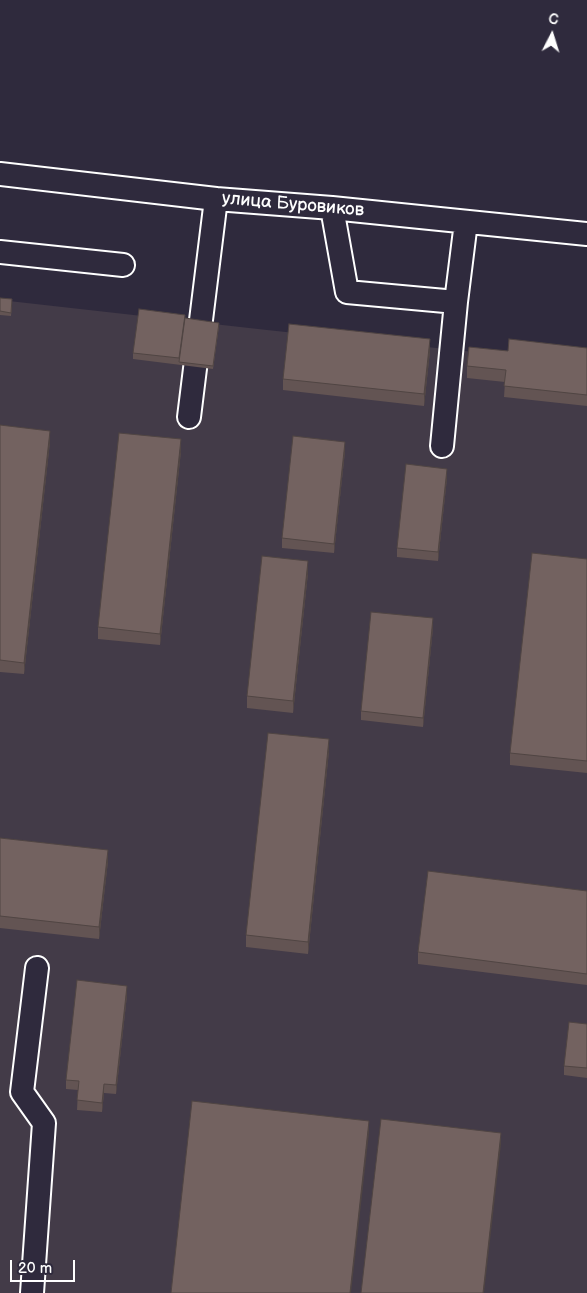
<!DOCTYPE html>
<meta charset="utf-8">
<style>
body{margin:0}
#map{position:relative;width:587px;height:1293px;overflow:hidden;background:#2f2a3d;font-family:"Balsamiq Sans",sans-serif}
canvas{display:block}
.north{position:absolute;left:527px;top:10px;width:50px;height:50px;-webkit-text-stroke:4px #2f2a3d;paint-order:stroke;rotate:5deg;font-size:14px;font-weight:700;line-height:20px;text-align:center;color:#fff}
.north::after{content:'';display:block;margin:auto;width:18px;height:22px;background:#fff;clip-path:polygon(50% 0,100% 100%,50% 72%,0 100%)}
.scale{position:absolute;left:10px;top:1260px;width:65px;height:22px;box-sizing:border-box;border:2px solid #fff;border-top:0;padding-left:6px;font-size:15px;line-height:18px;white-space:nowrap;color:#fff;-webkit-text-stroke:4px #2f2a3d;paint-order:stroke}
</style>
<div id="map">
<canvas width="587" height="1293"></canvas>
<div class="north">С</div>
<div class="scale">20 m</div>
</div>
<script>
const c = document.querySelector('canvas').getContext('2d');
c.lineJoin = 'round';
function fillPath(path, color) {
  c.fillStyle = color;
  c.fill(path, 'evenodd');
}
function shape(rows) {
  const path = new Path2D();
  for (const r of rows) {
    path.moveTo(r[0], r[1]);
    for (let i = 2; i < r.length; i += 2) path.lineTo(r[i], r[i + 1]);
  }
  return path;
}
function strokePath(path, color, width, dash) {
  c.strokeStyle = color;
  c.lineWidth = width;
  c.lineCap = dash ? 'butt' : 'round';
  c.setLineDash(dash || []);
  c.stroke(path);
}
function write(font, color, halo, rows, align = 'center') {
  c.font = font + ' "Balsamiq Sans",sans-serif';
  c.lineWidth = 4;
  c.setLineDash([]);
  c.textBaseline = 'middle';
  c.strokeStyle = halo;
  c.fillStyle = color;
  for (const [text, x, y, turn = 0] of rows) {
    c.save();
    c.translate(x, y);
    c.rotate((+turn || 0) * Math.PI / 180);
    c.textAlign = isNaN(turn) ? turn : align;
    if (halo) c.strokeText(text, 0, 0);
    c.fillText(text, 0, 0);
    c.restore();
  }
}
fillPath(shape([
 [0,300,267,330,587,364,587,1293,0,1293]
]), '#433b48');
const minor = shape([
 [0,174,216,199,332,208,587,234],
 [332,208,347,292,456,302],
 [0,252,123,265],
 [189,417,216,199],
 [442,446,456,302,466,222],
 [32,1293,44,1123,22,1092,37,968]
]);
strokePath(minor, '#fff', 26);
strokePath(minor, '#2f2a3d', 22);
fillPath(shape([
 [0,298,12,302,11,316,0,315],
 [185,318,219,326,213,369,133,359,133,353],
 [587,348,587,406,504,397,505,382,467,378,467,366,508,351],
 [430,351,424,406,283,390,283,379],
 [0,425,50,442,24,674,0,672],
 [181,451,160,645,98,639,98,627],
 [345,451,334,553,282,548,282,538],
 [447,478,438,561,397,557,397,548],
 [587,559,587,773,510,765,510,753],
 [308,573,293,713,247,708,247,696],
 [433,628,423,727,361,720,361,711],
 [329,751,308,954,246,947,246,935],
 [0,838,108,861,99,939,0,928],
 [587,891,587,985,418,964,418,952],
 [127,995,116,1094,104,1093,102,1112,77,1110,78,1090,66,1089,66,1080],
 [587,1024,587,1078,564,1075,564,1066]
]), '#635453');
fillPath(shape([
 [430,339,430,351,424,406,424,394],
 [50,431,50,442,24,674,24,663],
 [181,439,181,451,160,645,160,634],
 [345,442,345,451,334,553,334,544],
 [447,469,447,478,438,561,438,552],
 [308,561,308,573,293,713,293,701],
 [433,618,433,628,423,727,423,718],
 [329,739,329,751,308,954,308,942],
 [108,850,108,861,99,939,99,927],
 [127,986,127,995,116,1094,116,1085],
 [104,1084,104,1093,102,1112,102,1103],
 [369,1121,369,1133,351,1293,350,1293],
 [501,1133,501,1144,484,1293,483,1293]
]), '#504543');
const building = shape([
 [0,298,12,299,11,313,0,311,0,298],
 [139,309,185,315,179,358,133,353,139,309],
 [185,318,219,323,213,366,179,362,185,318],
 [289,324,430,339,424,394,283,379,289,324],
 [509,339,587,348,587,395,504,386,506,370,467,366,469,347,508,351,509,339],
 [0,425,50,431,24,663,0,660,0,425],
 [119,433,181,439,160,634,98,627,119,433],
 [293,436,345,442,334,544,282,538,293,436],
 [406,464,447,469,438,552,397,548,406,464],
 [532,553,587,559,587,761,510,753,532,553],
 [262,556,308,561,293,701,247,696,262,556],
 [371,612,433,618,423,718,361,711,371,612],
 [268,733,329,739,308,942,246,935,268,733],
 [0,838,108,850,99,927,0,916,0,838],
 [428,871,587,891,587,974,418,952,428,871],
 [77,980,127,986,116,1085,104,1084,102,1103,77,1100,79,1081,66,1080,77,980],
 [569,1022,587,1024,587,1068,564,1066,569,1022],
 [192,1101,369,1121,350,1293,171,1293,192,1101],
 [381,1119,501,1133,483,1293,361,1293,381,1119]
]);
fillPath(building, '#736260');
strokePath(building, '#504543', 1);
write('18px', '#fff', '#2f2a3d', [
 ["улица Буровиков",293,205,5]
]);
</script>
